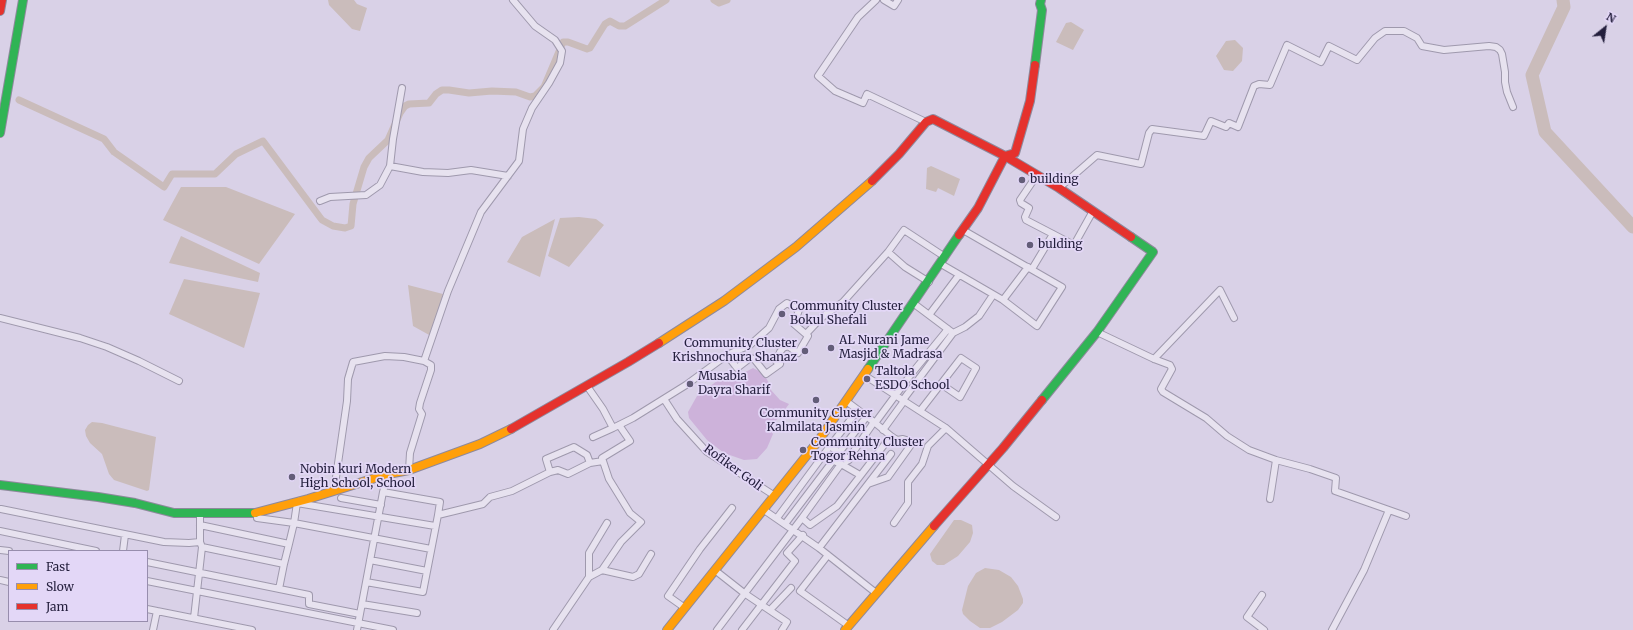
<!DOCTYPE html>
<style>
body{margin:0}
#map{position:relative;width:1633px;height:630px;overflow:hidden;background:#d9d1e7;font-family:Merriweather,serif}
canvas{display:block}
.legend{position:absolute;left:8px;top:550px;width:140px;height:72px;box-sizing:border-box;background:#e3d7f7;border:1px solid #978dad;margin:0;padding:5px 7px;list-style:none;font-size:12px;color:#241f3d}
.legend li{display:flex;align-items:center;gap:8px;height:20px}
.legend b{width:20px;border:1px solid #978dad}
.north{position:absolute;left:1585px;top:8px;width:40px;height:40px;-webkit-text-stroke:3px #e3d7f7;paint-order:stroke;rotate:30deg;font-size:11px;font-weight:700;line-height:16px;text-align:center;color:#241f3d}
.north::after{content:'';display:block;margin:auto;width:14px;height:18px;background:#241f3d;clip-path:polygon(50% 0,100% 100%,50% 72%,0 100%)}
</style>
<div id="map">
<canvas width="1633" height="630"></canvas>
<ul class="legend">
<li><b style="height:5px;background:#30b455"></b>Fast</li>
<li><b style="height:5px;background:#ff9f0a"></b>Slow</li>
<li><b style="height:5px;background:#e5322d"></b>Jam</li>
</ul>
<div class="north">N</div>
</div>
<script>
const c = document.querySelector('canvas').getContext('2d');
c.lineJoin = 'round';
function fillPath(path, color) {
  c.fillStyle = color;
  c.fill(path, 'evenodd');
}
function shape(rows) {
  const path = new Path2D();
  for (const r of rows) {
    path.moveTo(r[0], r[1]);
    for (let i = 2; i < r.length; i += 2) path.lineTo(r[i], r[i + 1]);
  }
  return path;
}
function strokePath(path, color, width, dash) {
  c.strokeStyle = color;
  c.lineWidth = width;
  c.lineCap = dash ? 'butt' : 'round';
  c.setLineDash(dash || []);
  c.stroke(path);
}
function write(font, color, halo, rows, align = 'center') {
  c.font = font + ' Merriweather,serif';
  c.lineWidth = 3.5;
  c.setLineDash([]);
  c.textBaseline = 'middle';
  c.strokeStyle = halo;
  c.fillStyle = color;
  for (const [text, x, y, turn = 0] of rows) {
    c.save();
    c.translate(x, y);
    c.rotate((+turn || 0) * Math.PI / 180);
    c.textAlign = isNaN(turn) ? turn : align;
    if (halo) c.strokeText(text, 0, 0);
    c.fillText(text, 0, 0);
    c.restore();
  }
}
fillPath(shape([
 [753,368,763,373,769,383,768,386,771,390,780,400,789,404,781,415,769,428,773,434,767,448,757,459,744,460,724,453,707,440,689,418,688,412,697,396,721,378,725,376,736,377]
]), '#cdb2da');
fillPath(shape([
 [328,0,354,0,357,4,367,8,360,31,352,29,329,5],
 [1071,22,1084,30,1073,50,1056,42,1066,23],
 [1235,40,1243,48,1242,61,1233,71,1224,70,1216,56,1226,41],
 [931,166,960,179,954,196,938,188,936,192,926,189,927,168],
 [181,187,226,187,295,214,259,264,163,220],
 [579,217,596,219,604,225,569,267,548,256,560,218],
 [555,219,540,277,507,262,522,237],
 [181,236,260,273,258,282,169,263],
 [184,279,260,293,244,348,169,314],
 [408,285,443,294,431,336,413,326],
 [92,422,102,423,156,437,149,490,147,491,114,480,109,474,102,454,90,443,86,436,85,430,88,425],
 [954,520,961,520,972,525,973,533,970,542,958,556,944,565,937,565,932,561,930,554],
 [985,568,999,570,1011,577,1018,586,1023,599,1023,603,1018,610,1002,622,990,628,980,628,970,621,963,614,962,610,968,586,976,573]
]), '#cabcbb');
strokePath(shape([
 [714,0,719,3,727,0],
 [19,100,104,139,114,152,164,187,172,174,215,174,236,154,263,141,322,220,333,226,345,228,351,226,353,204,364,167,369,158,388,140,400,113,405,106,409,104,429,103,436,94,442,90,449,90,469,93,492,91,516,92,530,97,535,96,544,87,563,42,568,42,587,49,590,48,605,24,610,21,619,26,625,26,666,0]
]), '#cabcbb', 7);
strokePath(shape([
 [1563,0,1564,7,1532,75,1545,132,1633,227]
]), '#cabcbb', 13);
const street = shape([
 [876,0,858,17,818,76,835,91,863,103,867,94,926,122],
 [884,0,894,6,898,0],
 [390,166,423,172,448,173,471,170,508,176],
 [1037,175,1020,200,1021,203,1029,208,1025,217,1026,220,1074,245,1093,211],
 [1059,188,1097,155,1141,164,1149,133,1152,129,1204,136,1211,121,1226,127,1229,123,1238,127,1254,86,1259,84,1270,85,1287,45,1321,62,1329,46,1357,60,1375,38,1385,31,1404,31,1417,38,1422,46,1444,50,1489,46,1496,47,1500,50,1502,54,1505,72,1505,82,1507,92,1513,107],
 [320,201,330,197,366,195,380,185,390,166,393,139,402,88],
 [963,230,1062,287,1037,326,1003,300,1028,267],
 [888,252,905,267,929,282],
 [941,264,1003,300],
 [1032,269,1053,234],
 [929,315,959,275],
 [0,318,80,338,107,347,139,361,179,381],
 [1097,332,1154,359,1170,365,1172,369,1161,389,1163,392,1206,418,1227,436,1249,450,1276,460,1310,469,1336,478,1335,491,1406,516],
 [953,333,965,327,979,316,993,295],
 [806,334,821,318,843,302,888,252,904,230,945,257],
 [1154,359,1220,290,1234,318],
 [424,361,448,291,481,212,519,161,523,129,532,108,549,83,560,63,562,51,555,40,535,26,513,0],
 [864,375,946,428,1013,486,1056,517],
 [587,386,603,409,613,428,633,418,686,385,727,355,750,345,769,328,779,309,787,303,799,310,794,324,808,336,798,353,788,346,783,348,780,352,776,361,780,364,766,374,754,359,750,358,737,368,727,355],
 [664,399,677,419,707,452,775,496],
 [903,400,953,333,913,303],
 [846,401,874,422,847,461],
 [920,411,961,358,976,368,960,397,941,384],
 [875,423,912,373,948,329],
 [883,430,904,401],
 [593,437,613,428],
 [830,446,858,410],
 [834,461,841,464,802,518,810,525,837,506,891,436,874,422],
 [841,464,860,475],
 [550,472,546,459,574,447,587,455,590,463,603,461],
 [388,474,383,492,366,582,423,592,438,515,483,504,490,497,512,491,550,472,558,470,568,474,590,463],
 [868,484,891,454],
 [334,491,347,401,348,379,353,362,385,356,404,357,424,361,431,365,431,370,420,403,419,409,422,414,410,453,409,470],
 [383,492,440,502,438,515],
 [341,498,381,505],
 [1270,499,1276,460],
 [297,503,435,526],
 [1,509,164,542,189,543,200,542],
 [764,510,819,548,876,593],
 [258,513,257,518,294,523,297,503,299,501],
 [777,518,830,446,849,460],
 [894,523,908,503,908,482,922,464,928,446,946,428],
 [785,524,867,416],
 [200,525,289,544,284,564],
 [0,531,96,551],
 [289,544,294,523,431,549],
 [202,547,284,564,279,589],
 [819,548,868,484,888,477,913,442,903,439,897,440,891,436],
 [0,550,9,551],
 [123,551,125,535],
 [828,555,800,591,849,626],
 [370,560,427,571],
 [147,562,309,595,309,604,360,614],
 [602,570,633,577,639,574,651,554],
 [716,571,744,593,787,622,782,630],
 [589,577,589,553,607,523],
 [0,580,9,582],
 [147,581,393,630],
 [1262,595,1247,617,1264,630],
 [362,604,417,613],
 [685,608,668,596,700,549,732,508],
 [147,609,252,630],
 [770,610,791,588],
 [194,618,202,547,200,542,200,513],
 [153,630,157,611],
 [357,630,366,582],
 [553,630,589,577,602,570,621,542,641,522,630,513,609,479,602,458,630,441,619,425],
 [717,630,802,518],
 [742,630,795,561,787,553,803,535],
 [1332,630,1364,570,1389,510]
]);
const fast = shape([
 [1035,65,1042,10,1040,4,1041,0],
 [0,133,23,0],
 [868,369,959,235],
 [1042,400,1097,332,1153,252,1131,237],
 [0,485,98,497,135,503,174,513,255,513]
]);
const slow = shape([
 [659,343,724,301,796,247,872,181],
 [255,513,308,499,388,474,409,470,480,444,511,429],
 [667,630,819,440,868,369],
 [845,630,934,526]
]);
const jam = shape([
 [0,11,2,0],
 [872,181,899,154,926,122,933,119,1005,156,1015,153,1030,101,1035,65],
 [959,235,978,208,1005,156,1059,188,1131,237],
 [511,429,628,362,659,343],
 [934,526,1003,448,1042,400]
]);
strokePath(street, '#9f99ad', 8);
strokePath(fast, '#8e899c', 10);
strokePath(slow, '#8e899c', 10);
strokePath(jam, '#8e899c', 10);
strokePath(street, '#e7e2ef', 6);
strokePath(fast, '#30b455', 8);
strokePath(slow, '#ff9f0a', 8);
strokePath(jam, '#e5322d', 8);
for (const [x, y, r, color] of [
 [1022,180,4,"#635d78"],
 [1030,245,4,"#635d78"],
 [782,314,4,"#635d78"],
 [831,348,4,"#635d78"],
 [805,351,4,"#635d78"],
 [867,379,4,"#635d78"],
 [690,384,4,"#635d78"],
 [816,400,4,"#635d78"],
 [803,450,4,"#635d78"],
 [292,477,4,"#635d78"]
]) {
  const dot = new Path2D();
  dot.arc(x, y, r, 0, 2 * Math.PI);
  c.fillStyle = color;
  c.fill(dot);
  strokePath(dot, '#e3d7f7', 1.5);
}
write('12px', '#241f3d', '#e3d7f7', [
 ["building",1030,180],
 ["bulding",1038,245],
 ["Community Cluster",790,307],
 ["Bokul Shefali",790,321],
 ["AL Nurani Jame",839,341],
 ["Masjid & Madrasa",839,355],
 ["Community Cluster",797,344,"right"],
 ["Krishnochura Shanaz",797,358,"right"],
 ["Taltola",875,372],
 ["ESDO School",875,386],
 ["Musabia",698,377],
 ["Dayra Sharif",698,391],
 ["Community Cluster",816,414,"center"],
 ["Kalmilata Jasmin",816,428,"center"],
 ["Community Cluster",811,443],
 ["Togor Rehna",811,457],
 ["Nobin kuri Modern",300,470],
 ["High School, School",300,484]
], 'left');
write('12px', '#241f3d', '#e3d7f7', [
 ["Rofiker Goli",733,468,36]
]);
</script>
